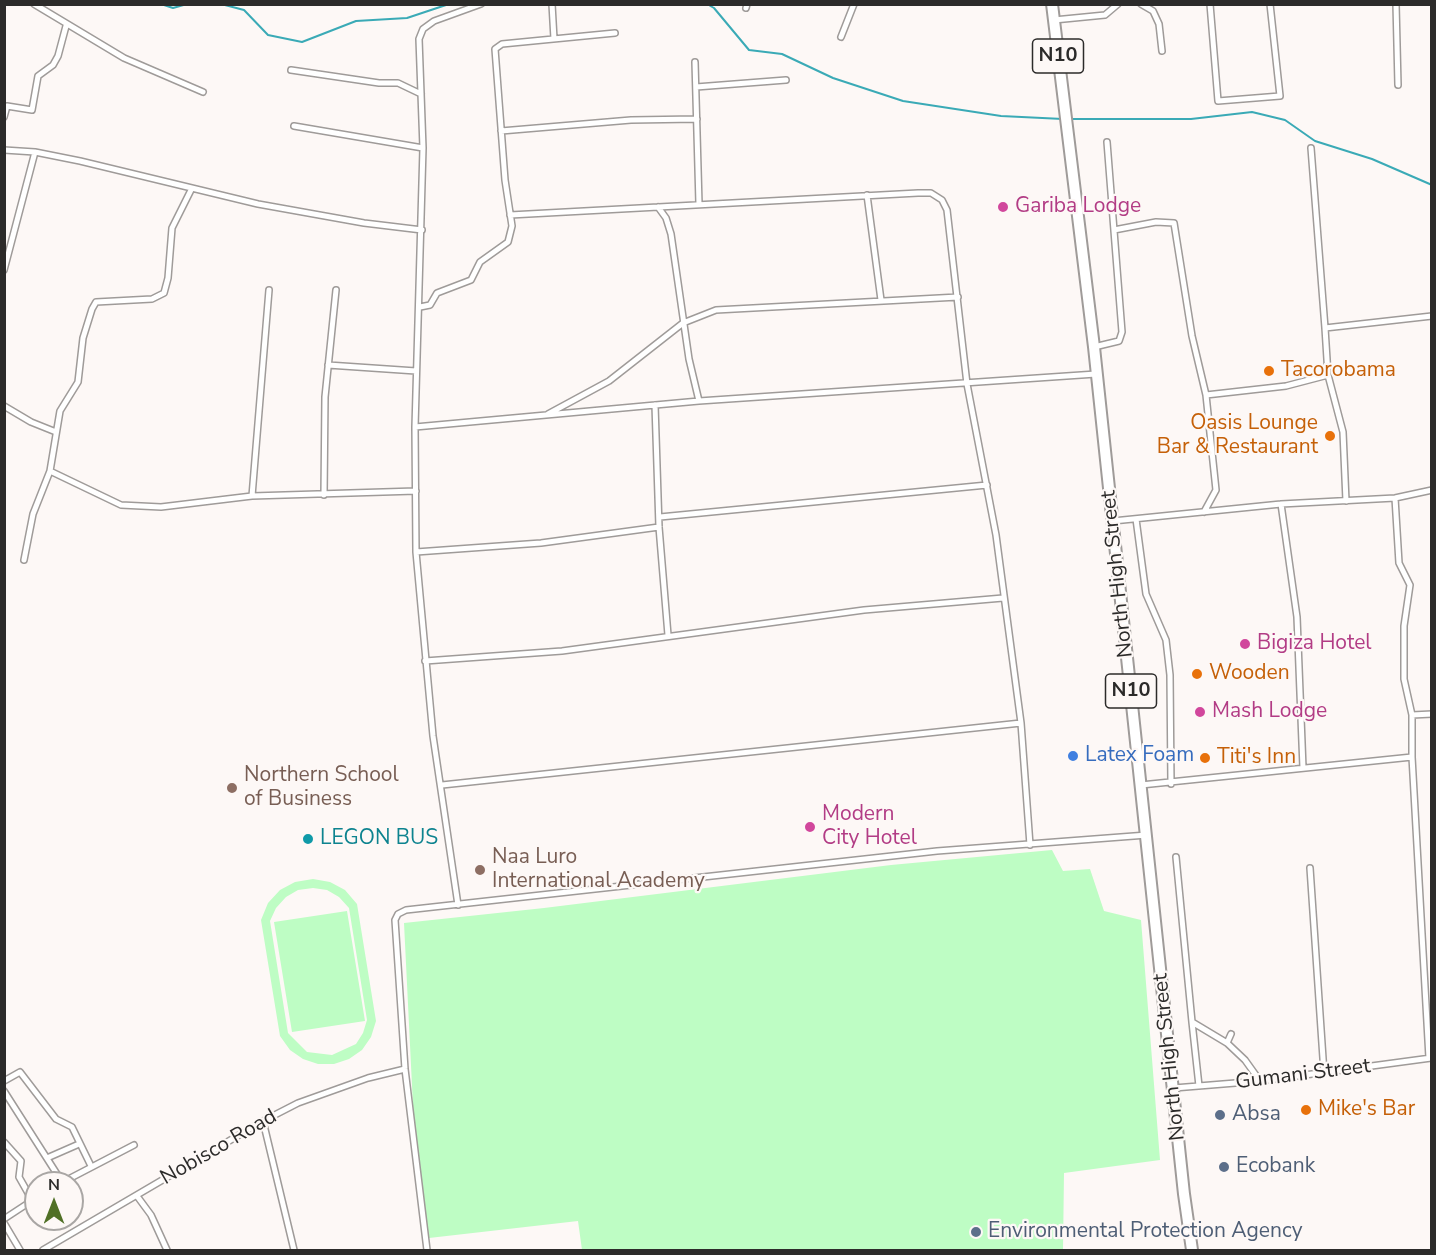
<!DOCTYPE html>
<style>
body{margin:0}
#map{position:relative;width:1436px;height:1255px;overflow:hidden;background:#fdf8f6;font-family:"Nunito Sans",sans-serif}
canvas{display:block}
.frame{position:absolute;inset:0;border:6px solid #2c2b2a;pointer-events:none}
.north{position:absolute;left:24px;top:1171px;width:60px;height:60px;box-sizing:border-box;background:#fdf8f6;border:2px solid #a9a6a4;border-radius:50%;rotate:0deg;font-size:16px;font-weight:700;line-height:24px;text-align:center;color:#2c2b2a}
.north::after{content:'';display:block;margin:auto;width:21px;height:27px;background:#507026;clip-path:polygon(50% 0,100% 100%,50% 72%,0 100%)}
</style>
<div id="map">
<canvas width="1436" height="1255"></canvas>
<div class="frame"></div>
<div class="north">N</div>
</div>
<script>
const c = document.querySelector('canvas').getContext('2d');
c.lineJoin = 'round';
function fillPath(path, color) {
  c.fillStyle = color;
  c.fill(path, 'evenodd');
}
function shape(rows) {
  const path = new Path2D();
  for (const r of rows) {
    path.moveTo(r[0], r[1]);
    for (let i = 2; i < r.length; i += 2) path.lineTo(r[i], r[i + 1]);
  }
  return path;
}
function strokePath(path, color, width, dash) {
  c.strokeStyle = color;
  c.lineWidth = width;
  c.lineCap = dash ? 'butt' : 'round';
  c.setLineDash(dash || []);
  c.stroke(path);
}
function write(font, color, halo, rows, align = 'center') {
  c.font = font + ' "Nunito Sans",sans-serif';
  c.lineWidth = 4.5;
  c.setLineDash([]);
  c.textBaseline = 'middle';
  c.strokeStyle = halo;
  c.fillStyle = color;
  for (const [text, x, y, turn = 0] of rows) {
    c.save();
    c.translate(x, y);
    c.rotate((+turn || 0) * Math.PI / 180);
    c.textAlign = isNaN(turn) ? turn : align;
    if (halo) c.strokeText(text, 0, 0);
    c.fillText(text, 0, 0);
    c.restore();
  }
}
fillPath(shape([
 [1052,850,1063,871,1090,869,1104,911,1141,920,1160,1160,1064,1173,1063,1250,582,1250,578,1221,429,1238,416,1167,404,923,544,908,891,865],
 [313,879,330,882,345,890,357,904,376,1021,371,1037,362,1050,349,1059,334,1064,318,1064,303,1059,290,1050,280,1036,261,920,268,903,280,890,295,882],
 [313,888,327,890,339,897,349,908,367,1020,363,1033,356,1044,332,1055,307,1052,288,1033,270,921,276,908,286,897,298,890],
 [347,911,365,1021,292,1032,274,922]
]), '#befdc4');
strokePath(shape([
 [161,4,173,8,187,4],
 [221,4,244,10,268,35,302,42,356,21,407,18,449,4],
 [707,4,714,8,749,50,782,54,833,78,903,101,1001,116,1063,119],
 [1069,119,1191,119,1252,112,1285,120,1315,141,1372,159,1432,185]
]), '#3aaab6', 2);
const street = shape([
 [34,4,124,58,203,92],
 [552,4,554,39],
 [1141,4,1153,11,1159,24,1162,51],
 [1210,4,1218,101,1280,96,1270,4],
 [1396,4,1398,85],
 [746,8,747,4],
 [1054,20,1105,15,1118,4],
 [841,37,854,4],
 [695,62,699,204],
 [291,70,379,83,398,83,421,94],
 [696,87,786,80],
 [4,117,7,106,32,110,38,76,53,65,58,56,66,26],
 [294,126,423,148],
 [501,131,631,120,697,119],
 [1311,148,1325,328],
 [4,150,35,152,80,161,258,204,364,223,422,230],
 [867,195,881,300],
 [658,207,666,218,671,234,689,359,699,401],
 [510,215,918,193,931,193,942,200,947,210,967,384,996,535,1021,723,1030,845],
 [1114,230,1156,222,1174,223,1192,336,1206,395],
 [4,270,35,152],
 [420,307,430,305,437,293,471,280,480,262,508,242,512,226,505,180,495,49,502,44,615,33],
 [1094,347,1119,341,1122,332,1107,142],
 [328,365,416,371],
 [1328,375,1343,432,1346,501],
 [655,405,659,527,668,635],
 [4,406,31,422,56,432],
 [548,414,609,381,683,323,716,310,958,297],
 [415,427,699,401,1096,374],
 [50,471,121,505,161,507,252,496,416,491],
 [324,495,325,397,336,290],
 [252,496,269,290],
 [1395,498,1399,563,1410,585,1404,626,1404,679,1412,715],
 [1281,504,1297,617,1303,768],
 [1204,512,1216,490,1206,395,1286,386,1328,375,1325,328,1432,316],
 [660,517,987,485],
 [1136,519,1146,594,1166,640,1170,675,1171,784],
 [1113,521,1281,504,1395,498,1432,490],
 [416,552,541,543,659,527],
 [24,560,33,514,50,471,60,411,78,382,83,338,92,309,96,302,152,299,164,293,168,278,172,228,192,188],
 [425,661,562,651,864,610,1003,598],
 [442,785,1021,723],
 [1141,785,1412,757],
 [1176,857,1192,1022,1227,1043,1245,1060,1260,1081],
 [1310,868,1324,1073],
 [458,905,433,736,416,552,415,427,423,148,419,39,423,29,434,21,481,4],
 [1192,1022,1199,1086],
 [1227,1043,1231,1034],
 [1429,1058,1412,757,1412,715,1432,714],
 [4,1081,20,1072,56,1119,72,1127,91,1166],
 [1174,1088,1260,1081,1431,1058],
 [4,1091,62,1182],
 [263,1121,294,1250],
 [4,1142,21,1161,19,1177,32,1200],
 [47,1158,79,1144],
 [61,1183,134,1145],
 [137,1196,151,1215,167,1250],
 [4,1219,36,1198],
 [4,1223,20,1250],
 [43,1250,263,1121,298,1103,368,1078,405,1069],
 [427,1250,405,1069,395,920,398,914,406,910,937,851,1147,835]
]);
const highway = shape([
 [1052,4,1094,347,1184,1194,1192,1250]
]);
strokePath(street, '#9f9b99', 8);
strokePath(highway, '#9f9b99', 14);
strokePath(street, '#fff', 5);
strokePath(highway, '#fff', 10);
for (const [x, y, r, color] of [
 [1003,207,6,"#d1479c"],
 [1269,371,6,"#e8710a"],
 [1330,436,6,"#e8710a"],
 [1245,644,6,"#d1479c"],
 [1197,674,6,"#e8710a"],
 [1200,712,6,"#d1479c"],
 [1073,756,6,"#3f7fe0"],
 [1205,758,6,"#e8710a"],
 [232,788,6,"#8d6e63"],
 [810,827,6,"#d1479c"],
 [308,839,6,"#0f9aa8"],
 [480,870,6,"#8d6e63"],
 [1306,1110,6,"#e8710a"],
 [1220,1115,6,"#5c6f8a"],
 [1224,1167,6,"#5c6f8a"],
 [976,1232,6,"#5c6f8a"]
]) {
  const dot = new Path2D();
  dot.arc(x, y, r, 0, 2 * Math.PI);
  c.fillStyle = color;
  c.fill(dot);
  strokePath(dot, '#fdf8f6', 2);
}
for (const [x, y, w] of [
 [1058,56,51],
 [1131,691,51]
]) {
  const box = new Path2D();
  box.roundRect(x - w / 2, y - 17, w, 34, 4.5);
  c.fillStyle = '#fdf8f6';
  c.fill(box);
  strokePath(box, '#2c2b2a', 1.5);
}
write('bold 20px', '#2c2b2a', null, [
 ["N10",1058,56],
 ["N10",1131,691]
]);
write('21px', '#b23c85', '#fdf8f6', [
 ["Gariba Lodge",1015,207],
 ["Bigiza Hotel",1257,644],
 ["Mash Lodge",1212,712],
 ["Modern",822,815],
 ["City Hotel",822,839]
], 'left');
write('21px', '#c56008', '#fdf8f6', [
 ["Tacorobama",1281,371],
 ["Oasis Lounge",1318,424,"right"],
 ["Bar & Restaurant",1318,448,"right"],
 ["Wooden",1209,674],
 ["Titi's Inn",1217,758],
 ["Mike's Bar",1318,1110]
], 'left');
write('21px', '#2c2b2a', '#fdf8f6', [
 ["North High Street",1118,574,-96],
 ["North High Street",1170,1057,-96],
 ["Gumani Street",1303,1075,-7],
 ["Nobisco Road",219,1148,-30]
]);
write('21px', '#366cbe', '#fdf8f6', [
 ["Latex Foam",1085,756]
], 'left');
write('21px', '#785e54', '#fdf8f6', [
 ["Northern School",244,776],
 ["of Business",244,800],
 ["Naa Luro",492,858],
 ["International Academy",492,882]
], 'left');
write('21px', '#0d838f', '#fdf8f6', [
 ["LEGON BUS",320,839]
], 'left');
write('21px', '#4e5e75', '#fdf8f6', [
 ["Absa",1232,1115],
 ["Ecobank",1236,1167],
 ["Environmental Protection Agency",988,1232]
], 'left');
</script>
